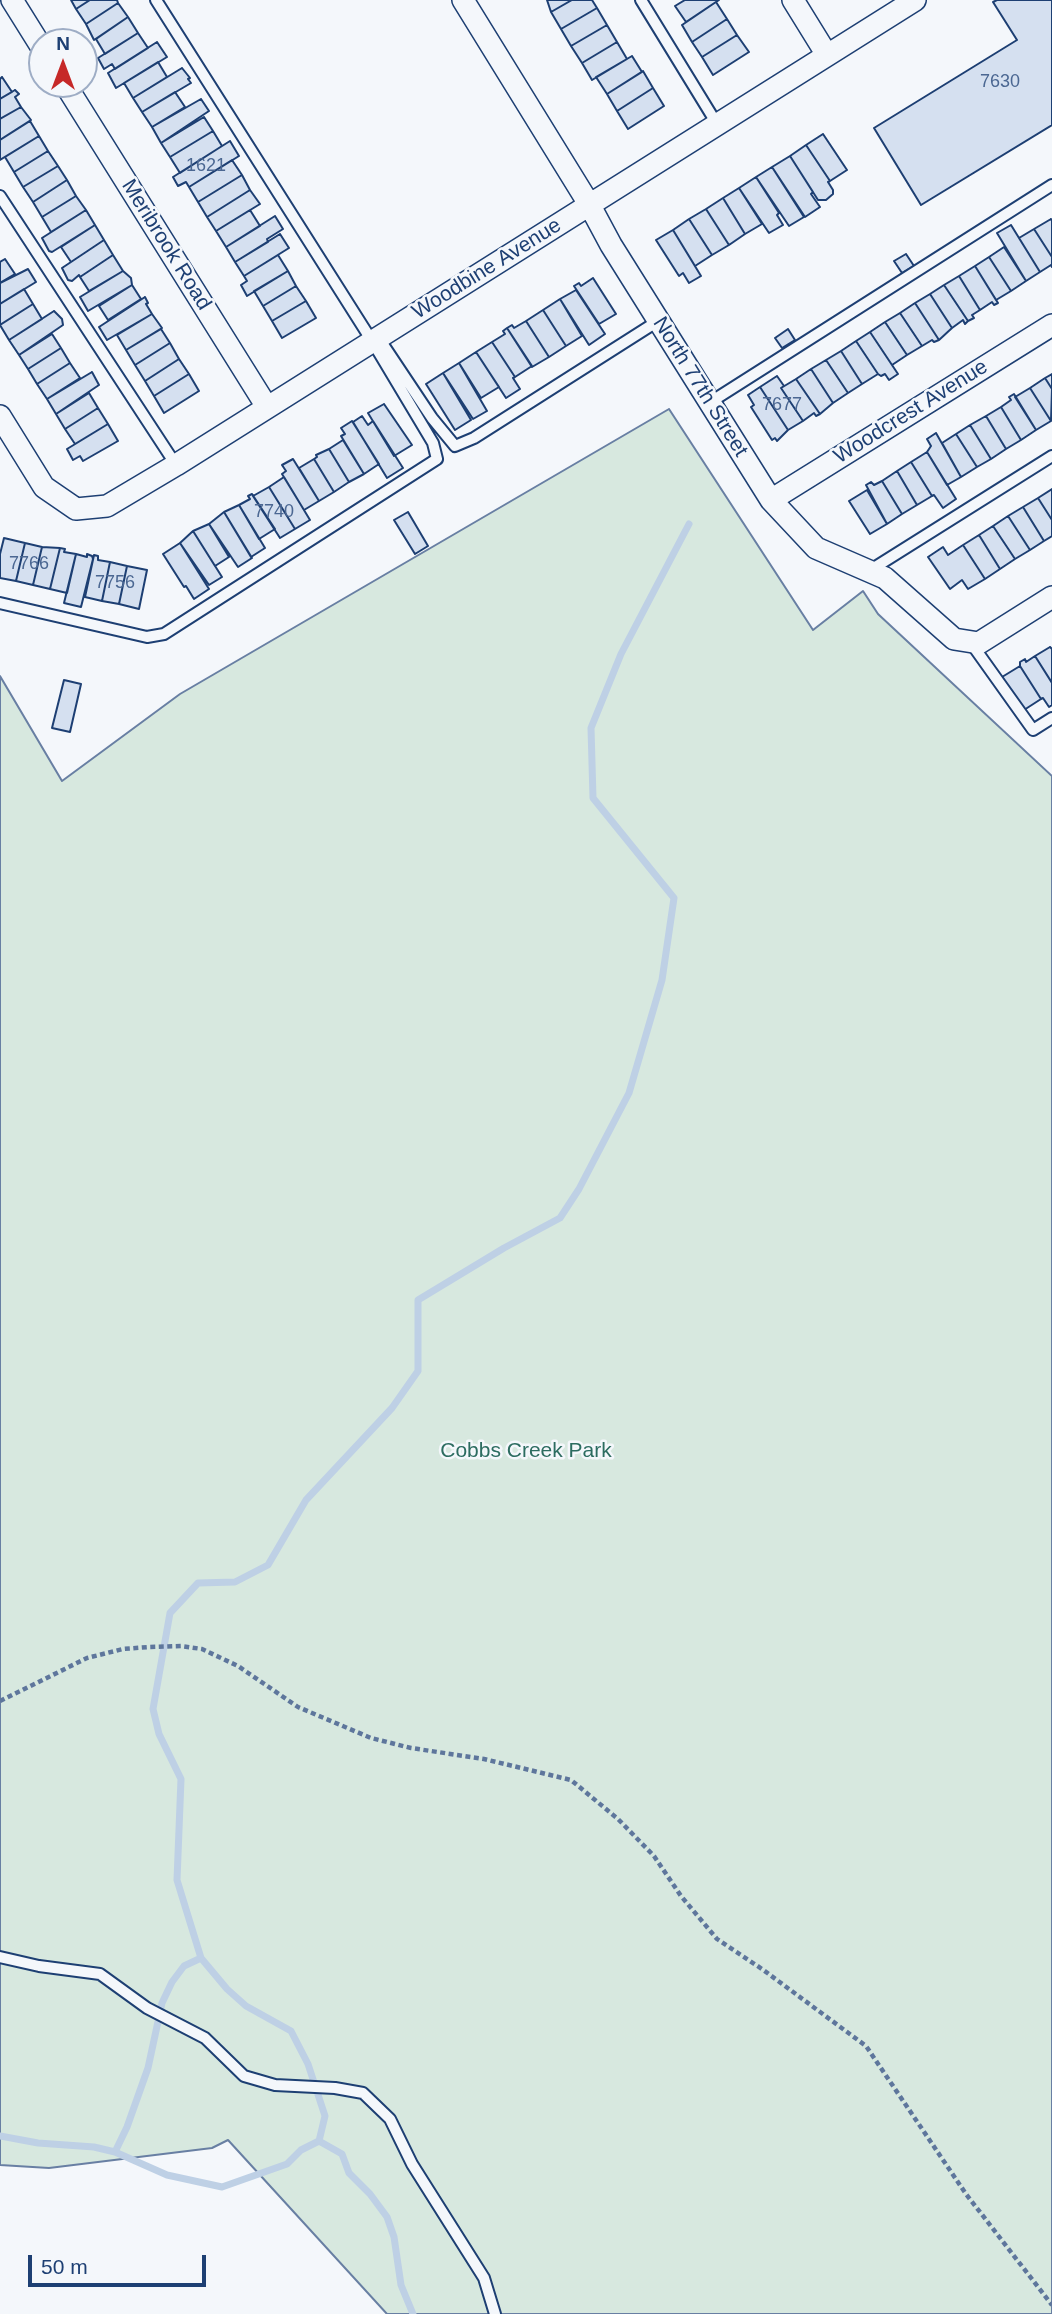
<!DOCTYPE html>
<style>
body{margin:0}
#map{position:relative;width:1052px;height:2314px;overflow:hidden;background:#f4f7fb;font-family:Helvetica,sans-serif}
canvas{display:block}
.north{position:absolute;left:28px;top:28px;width:70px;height:70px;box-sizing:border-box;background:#f4f7fb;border:2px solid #9eadc5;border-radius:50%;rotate:0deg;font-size:19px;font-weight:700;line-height:28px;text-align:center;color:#1d3f73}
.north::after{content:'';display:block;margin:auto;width:24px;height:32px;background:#c62828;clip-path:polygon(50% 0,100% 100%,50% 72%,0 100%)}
.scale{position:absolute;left:28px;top:2255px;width:178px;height:32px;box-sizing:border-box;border:4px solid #1d3f73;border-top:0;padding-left:9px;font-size:21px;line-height:24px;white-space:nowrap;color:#1d3f73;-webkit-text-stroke:5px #f4f7fb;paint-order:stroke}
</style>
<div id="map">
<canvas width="1052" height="2314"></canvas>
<div class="north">N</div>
<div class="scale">50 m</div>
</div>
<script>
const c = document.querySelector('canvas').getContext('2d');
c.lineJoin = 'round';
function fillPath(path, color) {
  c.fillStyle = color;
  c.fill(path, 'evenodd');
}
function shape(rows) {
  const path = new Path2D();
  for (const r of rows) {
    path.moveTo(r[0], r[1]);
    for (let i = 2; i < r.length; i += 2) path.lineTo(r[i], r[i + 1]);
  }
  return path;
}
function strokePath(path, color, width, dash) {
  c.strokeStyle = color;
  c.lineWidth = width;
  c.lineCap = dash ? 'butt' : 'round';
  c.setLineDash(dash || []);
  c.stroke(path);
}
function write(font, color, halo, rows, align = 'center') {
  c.font = font + ' Helvetica,sans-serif';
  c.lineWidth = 5;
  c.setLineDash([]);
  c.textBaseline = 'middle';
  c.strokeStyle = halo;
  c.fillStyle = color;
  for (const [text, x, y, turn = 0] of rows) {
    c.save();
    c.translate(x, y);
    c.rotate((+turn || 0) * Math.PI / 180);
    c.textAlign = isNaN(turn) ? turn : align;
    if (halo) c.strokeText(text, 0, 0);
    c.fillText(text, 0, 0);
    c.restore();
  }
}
const green = shape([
 [669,409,813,630,863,591,878,614,1052,776,1052,2314,387,2314,228,2140,212,2148,49,2168,0,2165,0,676,62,781,180,694,669,409]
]);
fillPath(green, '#d7e8df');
strokePath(green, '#687fa3', 2);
strokePath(shape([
 [0,2136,38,2143,94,2147,115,2152,167,2175,222,2187,287,2164,301,2150,319,2141,342,2154,349,2173,370,2194,387,2217,394,2237,401,2285,413,2314],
 [319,2141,325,2116,308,2064,291,2031,246,2006,227,1989,201,1958,177,1880,181,1779,159,1734,153,1709,170,1613,198,1583,235,1582,268,1565,306,1500,392,1408,418,1371,418,1300,504,1248,560,1218,579,1189,629,1093,662,980,674,898,593,798,591,728,621,654,689,524],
 [115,2152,127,2127,148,2068,162,2003,172,1982,184,1966,201,1958]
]), '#bed0e5', 7);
const building = shape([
 [71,0,90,0,76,9,71,0],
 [90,0,117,0,118,3,86,24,76,9,90,0],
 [547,0,572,0,551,12,547,0],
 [572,0,592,0,597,8,561,29,551,12,572,0],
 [685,0,719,0,686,22,675,6,685,0],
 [997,0,1052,0,1052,125,921,205,874,128,1017,40,993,2,997,0],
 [716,2,727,19,692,42,682,25,716,2],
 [118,3,128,17,94,40,86,24,118,3],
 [597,8,607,25,571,46,561,29,597,8],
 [128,17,138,33,105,54,96,39,128,17],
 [727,19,737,35,702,57,692,42,727,19],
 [607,25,617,42,582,63,571,46,607,25],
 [138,33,148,48,115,69,112,64,104,69,98,58,138,33],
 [737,35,749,52,713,75,702,57,737,35],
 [157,42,167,57,116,88,108,73,157,42],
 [617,42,627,59,592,80,582,63,617,42],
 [632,56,642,72,607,94,596,77,632,56],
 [158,62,167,77,133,98,124,83,158,62],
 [182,68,190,78,188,79,191,83,142,112,133,98,182,68],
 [643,71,653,88,617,111,607,94,643,71],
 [2,77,12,92,0,99,0,79,2,77],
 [653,88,664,106,628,129,617,111,653,88],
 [15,90,19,94,15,97,21,107,0,119,0,99,15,90],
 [175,92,185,107,152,127,142,112,175,92],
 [201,99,209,111,161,143,152,127,201,99],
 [21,107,31,120,0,140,0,119,21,107],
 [204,117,213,131,170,157,161,143,204,117],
 [30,121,39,136,0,160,0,140,30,121],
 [213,131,222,146,180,173,170,157,213,131],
 [823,134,847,170,830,181,806,145,823,134],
 [39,136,48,151,14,172,5,157,39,136],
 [230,141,239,156,189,187,186,182,178,186,173,177,230,141],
 [806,145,830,181,828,182,833,190,833,194,826,200,818,200,790,156,806,145],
 [48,151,58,166,23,187,14,172,48,151],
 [790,156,813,192,811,194,820,207,805,217,772,167,790,156],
 [232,160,242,175,198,202,189,187,232,160],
 [58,166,67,180,33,202,23,187,58,166],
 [772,167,804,217,789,226,756,177,772,167],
 [242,175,250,190,207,217,198,202,242,175],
 [756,177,779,213,777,215,783,225,769,233,739,188,756,177],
 [67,180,76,196,42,217,33,202,67,180],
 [739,188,762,224,745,234,723,198,739,188],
 [250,190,260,204,216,231,207,217,250,190],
 [76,196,86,210,51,232,42,217,76,196],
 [723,198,745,234,729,245,706,209,723,198],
 [706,209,729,245,712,255,689,219,706,209],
 [86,210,95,225,52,252,49,251,42,238,86,210],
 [250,210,260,226,226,247,216,231,250,210],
 [275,216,283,229,267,239,268,242,235,262,226,247,275,216],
 [689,219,712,255,695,266,673,230,689,219],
 [1051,219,1052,221,1052,257,1034,229,1051,219],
 [95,225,104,240,71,262,61,247,95,225],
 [1011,225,1040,272,1026,281,997,233,1011,225],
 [1034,229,1052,257,1052,267,1051,265,1040,272,1019,238,1034,229],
 [673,230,701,276,689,283,683,273,679,276,656,240,673,230],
 [280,234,289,248,244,276,235,262,280,234],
 [104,240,113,255,80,277,79,275,72,281,68,280,62,268,104,240],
 [1004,247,1026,281,1011,291,989,257,1004,247],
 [906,254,914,266,902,273,894,261,906,254],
 [113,255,123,271,89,291,80,277,113,255],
 [278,255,288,271,247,296,241,285,247,281,244,276,278,255],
 [989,257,1011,291,996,300,975,266,989,257],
 [5,259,15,274,0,283,0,262,5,259],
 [975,266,998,303,994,305,992,302,980,310,959,276,975,266],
 [28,269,36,282,0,304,0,283,28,269],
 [123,271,131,278,132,285,88,311,80,297,123,271],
 [288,271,296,286,263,306,254,291,288,271],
 [959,276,980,310,972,315,974,318,968,321,944,285,959,276],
 [593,278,616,314,599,324,574,286,579,283,581,286,593,278],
 [132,285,141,299,108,320,99,306,132,285],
 [944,285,968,321,965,324,963,320,952,328,930,294,944,285],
 [296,286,306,301,272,321,263,306,296,286],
 [24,289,33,304,0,325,0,304,24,289],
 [576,290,605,334,589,345,560,299,576,290],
 [930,294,952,328,939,340,915,303,930,294],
 [145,297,148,303,146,304,152,314,107,340,99,327,145,297],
 [560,299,582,336,566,346,543,310,560,299],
 [306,301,316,318,282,338,272,321,306,301],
 [915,303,939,340,934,342,932,340,922,346,900,313,915,303],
 [33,304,42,319,9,340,0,325,33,304],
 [543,310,566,346,549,357,526,321,543,310],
 [54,311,62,319,63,325,19,355,9,340,54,311],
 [900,313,922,346,907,355,885,322,900,313],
 [152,314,162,328,126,350,117,335,152,314],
 [526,321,549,357,532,367,507,328,512,325,514,328,526,321],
 [885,322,907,355,892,365,870,332,885,322],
 [507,328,532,366,515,377,492,342,505,334,503,331,507,328],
 [161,329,170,343,135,365,126,350,161,329],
 [788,329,795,340,782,348,775,338,788,329],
 [870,332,898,374,889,380,885,374,881,376,878,374,856,341,870,332],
 [52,334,61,348,28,369,19,355,52,334],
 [856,341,878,374,862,384,841,351,856,341],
 [492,342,515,377,513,378,520,389,506,398,476,352,492,342],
 [170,343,179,359,145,381,135,365,170,343],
 [61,348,70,363,37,384,28,369,61,348],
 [841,351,862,384,848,393,826,360,841,351],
 [476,352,499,387,481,398,459,363,476,352],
 [179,359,189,374,154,396,145,381,179,359],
 [826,360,848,393,833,403,811,369,826,360],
 [70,363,80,378,47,399,37,384,70,363],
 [459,363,487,411,473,419,443,373,459,363],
 [811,369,833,403,820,414,796,379,811,369],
 [92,372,99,385,56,414,47,399,92,372],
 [443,373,471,420,455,430,426,384,443,373],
 [189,374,199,391,164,413,154,396,189,374],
 [1052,374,1052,389,1045,378,1052,374],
 [777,376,784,386,781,388,803,421,788,430,760,387,777,376],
 [1045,378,1052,389,1051,421,1030,388,1045,378],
 [796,379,820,414,816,416,814,413,803,421,781,388,796,379],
 [760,387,788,430,777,441,775,438,772,440,751,407,754,405,748,395,760,387],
 [1030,388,1051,421,1036,430,1015,397,1030,388],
 [89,393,98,408,65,429,56,414,89,393],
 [1014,394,1036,430,1021,440,1001,407,1011,400,1009,397,1014,394],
 [384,404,412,445,394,456,368,413,384,404],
 [1001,407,1021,440,1006,449,986,416,1001,407],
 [98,408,108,424,75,444,65,429,98,408],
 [362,416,368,425,373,421,403,468,387,478,353,422,362,416],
 [986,416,1006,449,991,459,970,425,986,416],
 [352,421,379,464,364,474,341,436,345,434,341,428,352,421],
 [108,424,118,441,83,461,80,456,73,460,67,449,108,424],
 [970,425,991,459,977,467,956,434,970,425],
 [936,433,961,477,947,485,927,452,931,446,927,439,936,433],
 [956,434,977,467,961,477,942,443,956,434],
 [343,440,364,474,349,482,329,449,343,440],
 [329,449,349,482,334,492,314,459,317,457,316,455,329,449],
 [927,452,956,499,943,508,934,495,932,496,911,462,927,452],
 [293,459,319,501,304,510,282,474,286,471,282,465,293,459],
 [314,459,334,492,319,501,299,468,314,459],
 [911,462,932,496,917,505,897,471,911,462],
 [897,471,917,505,902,514,882,481,897,471],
 [284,477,310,520,295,529,269,487,284,477],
 [882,481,902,514,887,524,866,485,871,482,874,485,882,481],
 [269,487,295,529,280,538,253,496,269,487],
 [1052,489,1052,520,1038,498,1052,489],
 [867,490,887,524,870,534,849,501,867,490],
 [252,494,275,529,259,539,239,505,250,499,248,496,252,494],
 [1038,498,1052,520,1052,536,1044,541,1023,507,1038,498],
 [239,505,265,548,251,557,224,512,239,505],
 [1023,507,1044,541,1030,550,1008,516,1023,507],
 [224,512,252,558,238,567,209,524,224,512],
 [408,512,428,546,415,554,394,520,408,512],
 [1008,516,1030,550,1015,559,993,526,1008,516],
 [209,524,229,557,215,566,193,531,209,524],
 [993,526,1015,559,1000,569,979,535,993,526],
 [193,531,222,577,209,585,180,543,193,531],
 [979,535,1000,569,985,579,963,545,979,535],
 [4,538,25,543,16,581,0,578,0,554,4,538],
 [25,543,42,547,33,585,16,581,25,543],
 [180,543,209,589,194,599,186,586,184,587,163,554,180,543],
 [963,545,985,579,968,589,962,580,950,589,928,557,943,547,948,555,963,545],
 [42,547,60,548,50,589,33,585,42,547],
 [60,548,65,549,64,552,76,554,67,593,50,589,60,548],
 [76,554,87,557,87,554,92,556,93,559,81,607,64,603,76,554],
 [94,555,98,556,98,560,110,562,102,601,85,597,94,555],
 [110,562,127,566,119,604,102,601,110,562],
 [127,566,147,570,139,609,119,604,127,566],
 [1050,647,1052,649,1052,683,1035,656,1050,647],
 [1035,656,1052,683,1052,705,1049,707,1043,698,1041,699,1020,666,1020,662,1025,659,1026,662,1035,656],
 [1020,666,1041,699,1024,710,1002,677,1020,666],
 [64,680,81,684,70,732,52,728,64,680]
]);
fillPath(building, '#d5e0f0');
strokePath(building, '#1d3f73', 2);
const service = shape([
 [641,0,717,124],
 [0,196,176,465],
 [378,337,432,418,455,446,474,438,658,321],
 [709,403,1052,185],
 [869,571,1052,456],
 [0,603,147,637,164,634,437,459,433,443,372,341,156,0],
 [971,643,1033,730,1052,718],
 [0,1957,39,1966,100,1974,147,2008,205,2038,244,2076,275,2085,335,2088,363,2093,390,2119,412,2164,484,2278,495,2314]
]);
const minor = shape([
 [12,0,42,48],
 [463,0,589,204,611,245,771,500,816,548,885,578,954,639,979,643,1052,597],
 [793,0,827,55],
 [65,84,267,407],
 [0,416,44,487,76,509,107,506,176,465,915,0],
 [771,500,1052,325]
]);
strokePath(service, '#1d3f73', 14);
strokePath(minor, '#1d3f73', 24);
strokePath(shape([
 [0,1701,87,1658,123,1649,149,1647,181,1646,202,1649,238,1666,298,1707,371,1738,411,1748,484,1759,571,1780,618,1819,654,1856,681,1896,717,1939,762,1969,866,2046,966,2194,1052,2305]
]), '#5e769c', 4.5, [5, 3.5]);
strokePath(service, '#f4f7fb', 10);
strokePath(minor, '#f4f7fb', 21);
write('18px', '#4b6792', null, [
 ["7630",1000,82],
 ["1621",206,166],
 ["7677",782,405],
 ["7740",274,512],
 ["7766",29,564],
 ["7756",115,583]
]);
write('21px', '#1d3f73', '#f4f7fb', [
 ["Meribrook Road",166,245,58],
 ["Woodbine Avenue",487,269,-32],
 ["North 77th Street",700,387,58],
 ["Woodcrest Avenue",911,412,-32]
]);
write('21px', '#2c6c60', '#f4f7fb', [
 ["Cobbs Creek Park",526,1451]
]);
</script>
